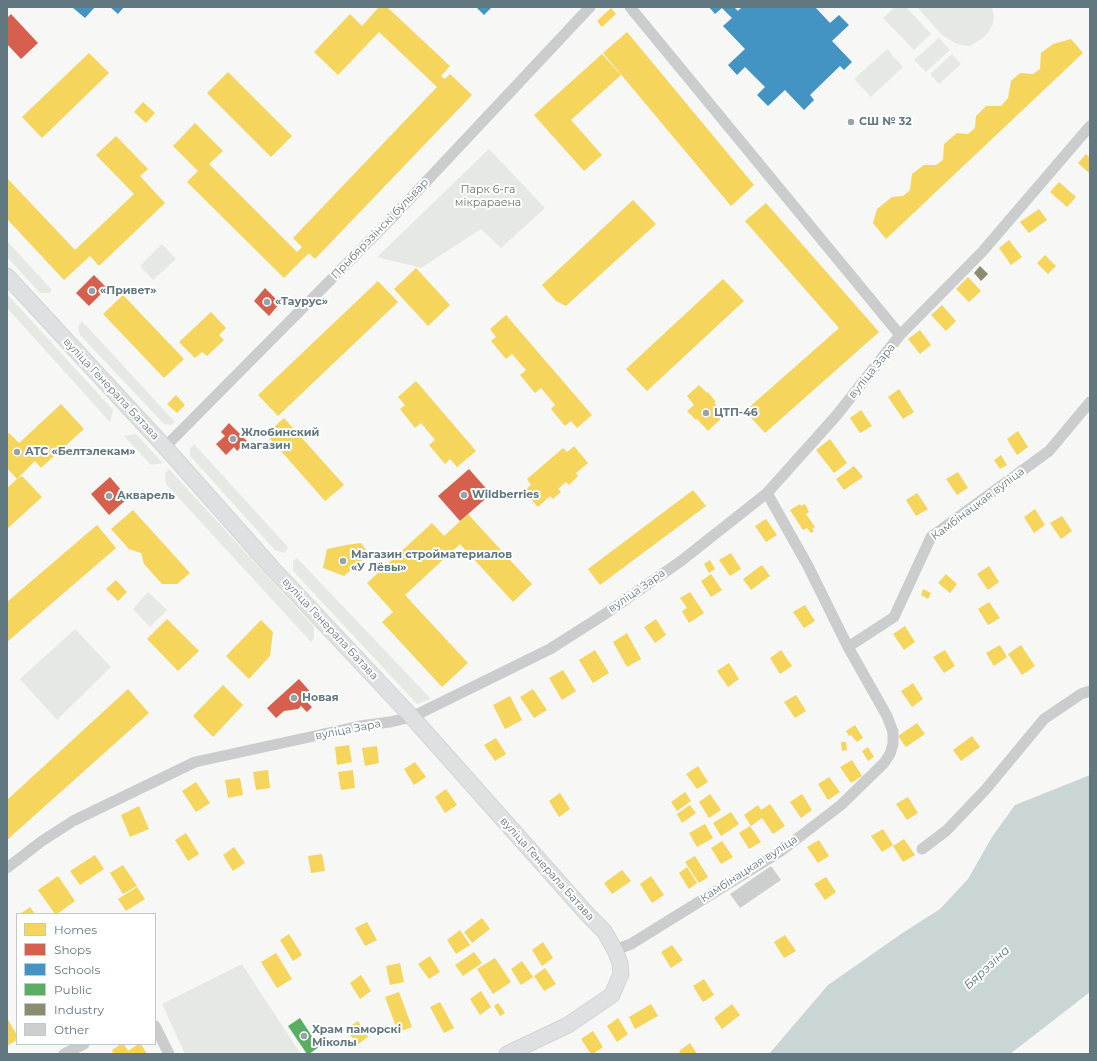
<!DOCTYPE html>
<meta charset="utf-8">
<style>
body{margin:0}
#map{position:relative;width:1097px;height:1061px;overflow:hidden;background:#f7f7f6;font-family:Montserrat,sans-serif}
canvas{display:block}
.frame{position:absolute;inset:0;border:8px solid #627880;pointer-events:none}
.legend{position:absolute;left:16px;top:913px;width:140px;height:132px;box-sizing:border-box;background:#fff;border:1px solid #c0c9cc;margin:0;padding:5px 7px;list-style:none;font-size:12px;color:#627880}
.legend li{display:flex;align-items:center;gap:8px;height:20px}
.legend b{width:20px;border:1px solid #c0c9cc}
</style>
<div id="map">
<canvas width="1097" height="1061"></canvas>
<div class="frame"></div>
<ul class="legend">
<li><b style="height:11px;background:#f6d55c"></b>Homes</li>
<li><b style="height:11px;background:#d6604d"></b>Shops</li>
<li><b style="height:11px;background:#4393c3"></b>Schools</li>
<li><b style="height:11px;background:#5aae61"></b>Public</li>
<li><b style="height:11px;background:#8c8c6e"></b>Industry</li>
<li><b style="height:11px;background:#cdcfcf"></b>Other</li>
</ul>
</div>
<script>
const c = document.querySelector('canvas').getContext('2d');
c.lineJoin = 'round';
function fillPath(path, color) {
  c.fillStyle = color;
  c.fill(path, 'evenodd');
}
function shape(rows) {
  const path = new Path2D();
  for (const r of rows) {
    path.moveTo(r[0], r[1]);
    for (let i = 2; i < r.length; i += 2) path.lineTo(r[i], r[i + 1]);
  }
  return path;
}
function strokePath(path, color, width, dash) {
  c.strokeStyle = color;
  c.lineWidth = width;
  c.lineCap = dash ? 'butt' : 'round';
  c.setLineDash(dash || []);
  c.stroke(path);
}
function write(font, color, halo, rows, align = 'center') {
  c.font = font + ' Montserrat,sans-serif';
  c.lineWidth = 4;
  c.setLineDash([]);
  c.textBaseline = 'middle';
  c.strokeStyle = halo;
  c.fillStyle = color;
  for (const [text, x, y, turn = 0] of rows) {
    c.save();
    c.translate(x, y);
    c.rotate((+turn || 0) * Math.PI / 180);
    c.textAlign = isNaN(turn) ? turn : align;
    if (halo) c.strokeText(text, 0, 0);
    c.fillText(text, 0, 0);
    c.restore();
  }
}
fillPath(shape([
 [895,7,906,7,931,34,914,50,883,18],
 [917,7,992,7,994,16,993,24,989,31,983,38,970,46,965,46,955,43,942,35],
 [939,38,950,50,926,72,914,60],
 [887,49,903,67,871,97,854,79],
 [952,54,961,64,939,84,930,74],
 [489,149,545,208,501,248,481,229,421,268,377,257],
 [7,241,52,290,49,293,40,293,7,257],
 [162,244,176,259,153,280,140,266],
 [7,294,113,410,110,422,7,308],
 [82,321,175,422,171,425,164,424,80,335,78,326],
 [136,434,163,463,151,465,124,436],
 [194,444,288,547,285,553,275,550,190,456,190,449],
 [169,469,314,627,314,638,311,642,166,484,165,473],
 [297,558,431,699,417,704,293,571,293,561],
 [148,592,167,610,150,627,133,609],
 [75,629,111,667,57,720,20,679],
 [242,964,266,1001,301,1054,185,1054,162,1004]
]), '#e6e9e3');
fillPath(shape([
 [1090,775,1090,992,1010,1054,769,1054,828,985,901,934,940,909,968,879,992,837,1015,805]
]), '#cad5d6');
fillPath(shape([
 [379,7,387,7,450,66,441,76,445,79,450,74,472,95,315,259,309,253,284,278,187,182,198,171,173,146,195,123,223,151,209,164,297,252,302,247,293,238,437,87,379,32,338,75,314,52,350,14,362,26],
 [611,8,616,14,602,27,597,21],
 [627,32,754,185,731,206,603,53],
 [1071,39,1083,53,886,239,873,223,877,209,892,197,903,196,910,190,912,174,924,165,936,165,943,160,944,144,957,133,968,134,975,128,976,116,986,106,1001,106,1008,98,1011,81,1020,73,1033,74,1040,69,1041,53,1053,44],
 [89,53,109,73,42,138,22,117],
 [602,54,621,75,571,120,602,155,584,171,534,115],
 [228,72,292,136,271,157,207,93],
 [143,102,155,113,146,123,134,112],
 [116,136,148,169,140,176,165,203,99,266,90,256,64,280,7,219,7,178,75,250,134,194,96,155],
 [1086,154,1090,158,1089,173,1078,163],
 [1059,182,1076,197,1067,207,1050,192],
 [633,200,656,224,566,306,556,301,542,285],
 [766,203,879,332,765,433,745,411,839,328,745,221],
 [1039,209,1047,220,1029,233,1020,222],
 [1009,240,1022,257,1011,265,999,248],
 [1045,255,1056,266,1048,274,1037,263],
 [416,268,450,305,428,326,394,289],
 [968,277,981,291,969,302,956,289],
 [723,279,744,301,647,391,626,369],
 [378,281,398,302,278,416,258,395],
 [123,295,184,359,164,378,103,314],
 [942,305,956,321,946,331,931,315],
 [211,312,226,328,219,335,224,340,207,356,202,352,195,358,179,342],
 [506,315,592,415,577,428,571,421,565,426,551,409,555,405,541,388,535,393,520,375,526,370,512,354,506,359,491,341,496,337,490,329],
 [920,330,931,345,920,354,908,339],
 [416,381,476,451,457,467,450,459,445,464,429,445,435,440,421,423,415,428,400,409,405,405,398,397],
 [699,385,707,393,708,392,716,402,714,403,725,415,708,431,697,419,696,420,687,411,694,405,687,396],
 [899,389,914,412,903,419,888,397],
 [176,395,185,405,177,413,167,404],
 [61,404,84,429,41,468,35,461,17,479,7,468,7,435,9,433,19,443],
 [861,410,872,426,860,433,850,418],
 [284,418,344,485,325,501,266,434],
 [1018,431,1028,447,1017,455,1007,439],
 [830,439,847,463,834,473,816,450],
 [574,446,588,463,576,473,578,476,569,485,566,482,558,489,561,492,553,499,550,496,538,507,524,491,531,485,527,479,563,448,567,452],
 [1001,455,1007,465,1000,469,994,460],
 [854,466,863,477,844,490,836,479],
 [958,472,968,488,957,495,946,479],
 [22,476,42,497,7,529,7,488,17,479],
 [693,490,706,506,600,585,588,569],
 [917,493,928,509,916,516,906,500],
 [800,504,801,506,805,504,809,512,806,514,815,527,812,529,814,531,811,533,807,528,803,530,790,510],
 [1035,509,1045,525,1034,533,1024,517],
 [133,510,190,573,177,584,162,584,144,564,141,553,129,549,111,529],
 [468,514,532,584,513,602,460,544,405,595,468,663,442,687,382,622,393,612,367,583,432,523,444,536],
 [1062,516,1072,531,1061,539,1050,523],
 [766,519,777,535,766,542,755,526],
 [97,525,116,548,7,642,7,602],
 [361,543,369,554,344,576,323,568,327,549,346,545],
 [731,553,741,569,730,576,719,560],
 [710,560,715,569,709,573,704,564],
 [762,565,770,576,751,590,743,579],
 [989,566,999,582,988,590,977,574],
 [711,574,722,590,711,597,701,581],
 [946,574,957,584,950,593,938,583],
 [116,580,127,592,118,601,106,589],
 [923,589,931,593,928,599,921,595],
 [690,592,704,613,689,623,682,611,687,608,680,598],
 [989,602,1000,618,988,625,978,609],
 [805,605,815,621,804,628,793,612],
 [167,619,199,651,178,671,147,639],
 [656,619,666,635,655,643,644,627],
 [261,620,273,632,270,656,249,679,226,656],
 [905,626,915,642,904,650,893,634],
 [627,633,641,659,627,667,613,642],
 [1000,645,1007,657,994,666,986,653],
 [1021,645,1035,666,1022,675,1008,654],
 [595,650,609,673,593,683,579,660],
 [781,650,792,666,780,674,770,658],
 [945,650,955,666,944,673,933,657],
 [729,663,739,679,728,687,717,671],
 [563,670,576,691,562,700,549,678],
 [913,683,923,699,912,707,901,691],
 [223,685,243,705,213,737,193,716],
 [128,689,149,713,7,840,7,800],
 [533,689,547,710,534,718,520,697],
 [796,695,806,711,795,718,784,702],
 [510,696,522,720,505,729,493,705],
 [917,723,925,734,906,747,898,736],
 [855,725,863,738,857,742,851,735,849,736,846,731],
 [972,736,980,747,961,761,953,750],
 [496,738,506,754,495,761,484,745],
 [841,742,846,742,847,750,842,751],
 [349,745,352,762,337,765,335,747],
 [377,746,379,763,365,766,362,748],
 [868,747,874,757,868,761,862,751],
 [852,760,862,776,851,783,840,767],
 [415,762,426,777,414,785,404,769],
 [698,766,708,782,697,789,686,774],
 [268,770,270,788,256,790,253,772],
 [353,770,355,788,341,790,338,772],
 [829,777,840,792,828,800,818,784],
 [240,778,243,795,228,798,225,780],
 [196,782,210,803,196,812,182,791],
 [446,789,457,805,445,813,435,797],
 [685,792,691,801,677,811,671,802],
 [560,793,570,809,559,817,549,801],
 [710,794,721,810,709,818,699,802],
 [802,794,812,810,801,818,790,802],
 [908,797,918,813,907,820,896,804],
 [770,804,785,826,773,834,762,818,751,826,744,815,758,805,761,810],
 [690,805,696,813,682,823,677,814],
 [139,806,149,829,130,837,121,815],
 [731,812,739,824,721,836,713,823],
 [705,824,713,838,697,847,689,833],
 [750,826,761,842,749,849,739,833],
 [883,829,893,845,882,852,871,836],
 [186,833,199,854,188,861,175,840],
 [904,839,915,855,903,862,893,846],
 [819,840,829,856,818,863,807,847],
 [722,841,733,857,721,864,711,848],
 [234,847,245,863,233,871,223,855],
 [322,854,325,871,311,873,308,856],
 [95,855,104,869,80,885,70,871],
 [695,856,708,877,699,883,685,862],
 [123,865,137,886,123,894,110,873],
 [687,867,697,883,689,889,679,873],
 [622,870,631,881,612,894,604,883],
 [58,876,75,901,57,914,55,914,38,890],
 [651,876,664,895,652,903,640,884],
 [826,877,836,892,825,900,814,884],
 [137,887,145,899,126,911,118,899],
 [30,907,35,914,20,914],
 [482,918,490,929,472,943,464,932],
 [367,922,377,940,365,946,355,928],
 [460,930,470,945,456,954,447,940],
 [289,934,302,955,293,961,280,940],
 [785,935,796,951,784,958,774,942],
 [543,942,553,958,542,966,532,950],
 [672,945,683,960,671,968,661,952],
 [474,952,482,963,463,976,455,965],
 [276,953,292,979,277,988,261,962],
 [430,956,440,972,429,979,418,964],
 [495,958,511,982,493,994,477,969],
 [522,961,533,977,521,985,511,969],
 [400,963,404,982,390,985,386,966],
 [545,968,556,984,544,991,534,976],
 [361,975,371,991,360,999,350,983],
 [704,979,714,995,703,1002,693,986],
 [481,991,491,1007,480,1015,470,999],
 [399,992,412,1027,398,1032,385,997],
 [440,1002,454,1028,444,1033,430,1007],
 [498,1003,505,1013,500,1016,494,1006],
 [651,1004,658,1016,635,1029,629,1017],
 [732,1004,740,1015,722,1029,714,1018],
 [7,1018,17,1035,17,1040,7,1046],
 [618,1018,628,1034,617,1042,607,1026],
 [358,1021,368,1037,357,1045,346,1029],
 [593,1031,603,1047,593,1054,591,1054,581,1039],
 [690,1043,697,1054,681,1054,679,1051],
 [121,1044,124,1044,128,1051,138,1044,141,1044,147,1054,114,1054,112,1050]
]), '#f6d55c');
fillPath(shape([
 [11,14,38,43,21,59,7,44,7,18],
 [94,275,107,288,89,306,76,293],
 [265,288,280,303,269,316,254,301],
 [229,423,247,441,237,451,234,447,226,455,216,444,225,436,221,432],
 [469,469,491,494,460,521,438,496],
 [110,477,128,498,109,515,91,494],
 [299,679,313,695,306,701,312,707,307,712,301,706,298,709,284,711,276,718,267,708]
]), '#d6604d');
fillPath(shape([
 [72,7,95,7,85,18],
 [110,7,124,7,118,14],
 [476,7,492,7,484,15],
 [709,7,734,7,738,11,742,7,815,7,830,23,839,15,849,25,832,41,852,62,844,70,840,66,810,95,814,100,804,110,785,90,768,106,757,95,765,87,745,67,737,75,728,65,745,49,723,26,732,18,722,8,715,14]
]), '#4393c3');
fillPath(shape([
 [300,1018,319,1047,309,1054,307,1054,288,1026]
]), '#5aae61');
fillPath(shape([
 [980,266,988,274,981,281,974,273]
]), '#8c8c6e');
fillPath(shape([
 [771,866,781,880,740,908,730,894]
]), '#cdcfcf');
const secondary = shape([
 [7,276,165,447,273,569,412,717,588,915,604,931,615,950,620,963,621,974,612,995,568,1025,507,1054]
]);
strokePath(secondary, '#d2d4d4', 17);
strokePath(shape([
 [630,7,900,335],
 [165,447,391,219,590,7],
 [848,647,894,617,931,537,1049,451,1090,402],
 [922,849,946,831,986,789,1044,719,1081,694,1090,691],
 [7,868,42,841,73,821,195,762,360,726,390,722,412,717,550,649,605,614,681,561,767,493,836,416,900,335,982,252,1090,126],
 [615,950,631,944,781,851,841,805,884,763,890,754,893,744,893,732,887,716,848,647,808,566,767,493],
 [155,1026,169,1054],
 [64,1054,84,1044]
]), '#cbcccd', 11);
strokePath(secondary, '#dfe0e1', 15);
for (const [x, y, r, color] of [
 [851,122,4,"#96a4a9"],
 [92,291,4,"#96a4a9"],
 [267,302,4,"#96a4a9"],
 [706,413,4,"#96a4a9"],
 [233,439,4,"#96a4a9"],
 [17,452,4,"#96a4a9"],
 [464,495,4,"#96a4a9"],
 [109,496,4,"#96a4a9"],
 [343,561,4,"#96a4a9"],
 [294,698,4,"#96a4a9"],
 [304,1036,4,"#96a4a9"]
]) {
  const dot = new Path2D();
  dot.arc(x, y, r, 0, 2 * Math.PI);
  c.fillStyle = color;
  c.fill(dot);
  strokePath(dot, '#fff', 1.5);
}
write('bold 11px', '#627880', '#fff', [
 ["СШ № 32",859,122],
 ["«Привет»",100,291],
 ["«Таурус»",275,302],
 ["ЦТП-46",714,413],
 ["Жлобинский",241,433],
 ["магазин",241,446],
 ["АТС «Белтэлекам»",25,452],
 ["Wildberries",472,495],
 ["Акварель",117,496],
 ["Магазин стройматериалов",351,555],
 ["«У Лёвы»",351,568],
 ["Новая",302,698],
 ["Храм паморскі",312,1030],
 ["Міколы",312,1043]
], 'left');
write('11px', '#687861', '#fff', [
 ["Парк 6-га",488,190],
 ["мікрараена",488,203]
]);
write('11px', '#627880', '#fff', [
 ["Прыбярэзінскі бульвар",380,229,-46],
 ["вуліца Зара",872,371,-51],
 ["вуліца Генерала Батава",111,389,47],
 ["Камбінацкая вуліца",978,504,-37],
 ["вуліца Зара",637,591,-35],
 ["вуліца Генерала Батава",330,629,47],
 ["вуліца Зара",348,730,-11],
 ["вуліца Генерала Батава",547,869,48],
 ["Камбінацкая вуліца",749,869,-33]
]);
write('italic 12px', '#5d777b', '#fff', [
 ["Бярэзіна",987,968,-43]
]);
</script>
